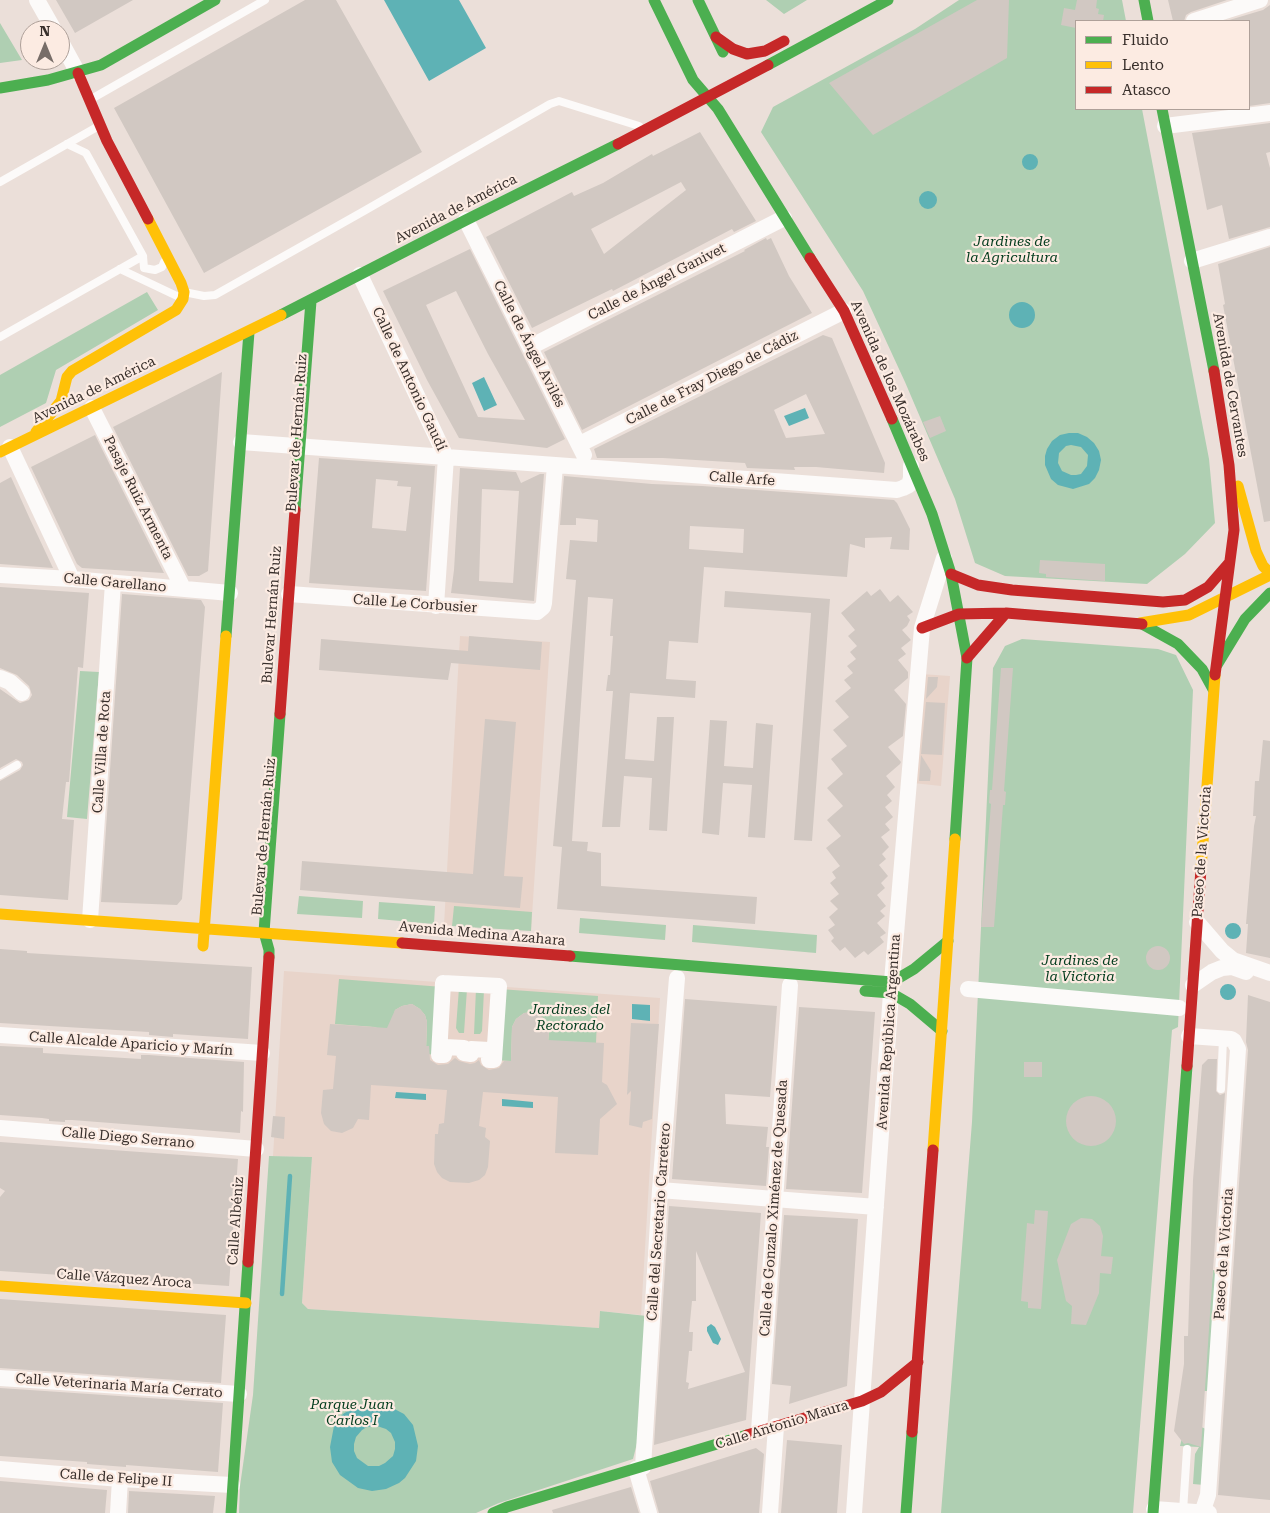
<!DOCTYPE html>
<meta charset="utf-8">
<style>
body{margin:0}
#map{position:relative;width:1270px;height:1513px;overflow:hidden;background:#ebdfd9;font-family:"Roboto Serif",serif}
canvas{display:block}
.legend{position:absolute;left:1075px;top:20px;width:175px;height:90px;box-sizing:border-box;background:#fcebe2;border:1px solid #aea099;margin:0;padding:6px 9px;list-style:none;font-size:15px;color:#382f2b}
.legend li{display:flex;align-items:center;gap:10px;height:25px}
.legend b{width:25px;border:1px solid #aea099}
.north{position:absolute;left:20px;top:20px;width:50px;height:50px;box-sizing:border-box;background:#fcebe2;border:1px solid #aea099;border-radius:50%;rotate:0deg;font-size:14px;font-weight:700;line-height:20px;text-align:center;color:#382f2b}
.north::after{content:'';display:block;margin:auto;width:18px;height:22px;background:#776d68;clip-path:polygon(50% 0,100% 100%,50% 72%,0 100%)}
</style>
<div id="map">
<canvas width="1270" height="1513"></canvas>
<ul class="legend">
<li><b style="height:6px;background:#4caf50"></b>Fluido</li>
<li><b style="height:6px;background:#ffc107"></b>Lento</li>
<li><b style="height:6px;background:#c62828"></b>Atasco</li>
</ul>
<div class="north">N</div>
</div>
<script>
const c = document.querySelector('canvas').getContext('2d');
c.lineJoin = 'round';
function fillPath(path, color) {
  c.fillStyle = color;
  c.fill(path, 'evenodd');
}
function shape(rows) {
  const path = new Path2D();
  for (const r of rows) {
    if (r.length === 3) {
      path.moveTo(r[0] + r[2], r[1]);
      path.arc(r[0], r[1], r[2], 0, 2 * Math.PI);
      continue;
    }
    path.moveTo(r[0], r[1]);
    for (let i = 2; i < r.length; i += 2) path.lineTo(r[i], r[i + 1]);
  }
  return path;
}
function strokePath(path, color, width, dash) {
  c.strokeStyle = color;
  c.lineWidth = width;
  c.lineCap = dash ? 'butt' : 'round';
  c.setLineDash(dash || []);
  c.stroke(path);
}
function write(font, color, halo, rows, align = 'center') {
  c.font = font + ' "Roboto Serif",serif';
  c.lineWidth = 4.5;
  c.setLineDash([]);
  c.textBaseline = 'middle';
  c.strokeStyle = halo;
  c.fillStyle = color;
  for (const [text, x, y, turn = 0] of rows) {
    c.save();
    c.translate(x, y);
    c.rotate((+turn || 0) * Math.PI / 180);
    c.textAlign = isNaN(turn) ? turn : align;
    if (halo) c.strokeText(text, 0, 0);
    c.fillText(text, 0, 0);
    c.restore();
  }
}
fillPath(shape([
 [460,636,550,642,531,931,444,925],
 [921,674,950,676,941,786,913,783],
 [284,971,660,998,641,1315,600,1311,599,1328,308,1309,302,1303,312,1157,273,1156]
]), '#e8d4ca');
fillPath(shape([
 [766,0,807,0,784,14],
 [959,0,1122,0,1126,21,1076,21,1076,109,1142,109,1209,459,1215,523,1185,554,1147,584,1005,576,975,563,955,499,905,382,863,291,761,132,773,107,915,29],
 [0,23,22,60,0,63],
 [147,292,158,310,56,370,46,403,0,427,0,375],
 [1022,639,1158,649,1176,655,1193,690,1178,1027,1172,1030,1133,1513,941,1513,972,1122,993,668,1005,646],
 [80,671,99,672,87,819,67,817],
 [299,896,363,901,362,918,297,914],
 [379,902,435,906,434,924,378,919],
 [454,906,532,912,531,931,452,926],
 [580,918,666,925,665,940,579,933],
 [693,925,817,935,816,953,692,942],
 [339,979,443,987,439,1055,426,1054,427,1022,425,1015,420,1009,412,1004,402,1006,395,1010,390,1035,375,1027,335,1024],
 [459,988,467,989,464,1033,459,1033,456,1028],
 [476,989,484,990,482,1031,480,1034,474,1034],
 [499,989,598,996,596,1043,548,1045,549,1031,545,1021,541,1015,533,1012,524,1013,516,1019,512,1027,511,1061,494,1060],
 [269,1156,312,1157,302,1303,308,1309,599,1328,600,1311,647,1316,637,1443,633,1459,499,1503,476,1513,239,1513,240,1486,253,1395],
 [1213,1270,1218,1271,1211,1391,1201,1391],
 [1188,1413,1196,1425,1206,1429,1204,1485,1193,1484,1195,1454,1199,1447,1180,1446]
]), '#afcfb2');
fillPath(shape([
 [384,0,459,0,486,48,429,81],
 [1030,162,8],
 [928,200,9],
 [1022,315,13],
 [484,377,497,405,484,411,472,383],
 [805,408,809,418,789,426,784,416],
 [1069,433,1078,433,1087,437,1094,443,1099,451,1101,460,1099,470,1095,478,1089,484,1073,489,1058,485,1051,479,1045,465,1045,456,1047,449,1052,441,1060,435],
 [1071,445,1081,447,1088,455,1087,466,1081,474,1076,475,1071,475,1062,471,1058,463,1059,453,1066,446],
 [1233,931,8],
 [1228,992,8],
 [632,1004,650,1005,650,1021,632,1019],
 [396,1092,426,1094,426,1100,395,1098],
 [502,1099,533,1102,533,1108,502,1106],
 [711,1324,715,1327,721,1339,718,1345,713,1343,707,1331,707,1327],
 [370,1402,385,1404,404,1414,413,1425,418,1446,416,1461,405,1478,399,1483,386,1489,372,1491,358,1488,340,1475,332,1462,330,1447,334,1426,343,1414,356,1406],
 [377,1426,386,1429,391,1433,395,1442,395,1449,393,1456,385,1463,379,1466,368,1466,357,1458,354,1451,354,1444,356,1437,362,1430,367,1427]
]), '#5eb2b5');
strokePath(shape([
 [282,1294,290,1176]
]), '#5eb2b5', 4.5);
fillPath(shape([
 [56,0,133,0,75,33],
 [305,0,336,0,422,152,204,273,114,108],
 [977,0,1009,0,1007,58,873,135,829,83],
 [1077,0,1097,0,1096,8,1099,9,1098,14,1104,15,1103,21,1076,21,1076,28,1061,25,1064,8,1075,10],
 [1168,0,1227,0,1191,12,1186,15,1184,21,1173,21],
 [1270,5,1270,103,1249,106,1249,21,1226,21,1263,10],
 [1270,123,1270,152,1266,153,1270,168,1270,227,1229,239,1222,205,1207,210,1192,133],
 [700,132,756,221,734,232,732,229,613,291,612,289,532,328,486,237,572,192,574,196,603,183,652,154,653,156],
 [681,182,686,190,604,254,591,229],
 [766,238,767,240,771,238,789,276,812,313,582,430,544,352,745,251,744,250],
 [1270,247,1270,521,1264,522,1223,305,1225,304,1218,264],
 [470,249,565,439,547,448,459,438,427,380,383,291],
 [456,291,488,354,525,420,478,417,426,305],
 [823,335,832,338,885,463,884,473,816,467,794,467,795,470,747,468,745,463,663,458,597,458,594,449],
 [806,394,825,434,786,438,774,410],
 [222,372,208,571,199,576,188,576,113,427],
 [940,416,946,431,930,438,923,422],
 [95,435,164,573,82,568,77,564,31,467],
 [319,458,435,466,426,591,309,583],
 [376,479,398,481,397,486,411,487,406,531,372,528],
 [460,468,516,472,521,483,540,474,544,474,534,601,451,593,454,570],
 [482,489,519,491,513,583,479,581],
 [564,476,652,484,702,486,894,500,897,503,910,529,909,550,890,549,892,537,865,538,865,548,850,544,847,577,704,567,698,643,669,641,666,679,696,681,695,698,630,693,625,759,654,761,657,717,674,717,667,831,649,830,652,778,624,776,620,827,602,827,613,691,606,691,608,675,610,675,613,636,610,636,613,599,588,597,572,841,588,842,587,851,601,853,601,886,757,897,755,924,557,909,562,847,553,846,576,580,566,579,570,540,597,542,598,520,576,518,576,525,560,525],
 [690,526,744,529,743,553,689,549],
 [11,477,29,517,53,568,0,564,0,483],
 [1040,560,1105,564,1105,581,1046,577,1046,574,1039,573],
 [0,587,89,593,83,668,78,667,69,782,66,782,62,819,74,820,68,900,0,895,0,781,20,770,23,765,22,762,16,759,0,768,0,689,20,703,29,700,32,695,29,686,17,675,0,668],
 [880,589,890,602,898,595,913,612,907,616,910,620,907,626,902,630,911,640,901,648,906,654,898,660,908,672,908,678,894,690,906,704,903,736,888,747,901,762,900,764,886,776,895,787,887,795,892,801,885,807,893,817,885,824,890,830,881,837,889,847,882,854,886,859,879,865,888,876,881,883,885,888,877,895,886,906,880,911,885,916,877,923,886,933,880,937,884,942,868,955,864,951,855,958,845,947,840,951,831,941,834,938,828,930,835,925,829,917,838,909,830,901,839,894,830,883,836,878,832,872,840,866,826,848,841,836,827,820,843,806,827,788,843,774,831,759,847,746,833,730,849,717,835,701,851,688,844,680,853,673,847,666,856,659,850,652,857,646,848,636,855,630,841,613,867,591,871,596],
 [725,591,830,599,812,841,794,840,811,613,724,607],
 [122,594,201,600,205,607,182,899,177,905,101,902],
 [469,636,542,642,540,670,451,663,448,680,319,670,321,639,468,651],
 [1001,668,1013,668,1004,791,1006,792,1005,805,1003,805,994,927,981,927,991,804,989,803,990,790,992,790],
 [928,677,938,677,937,687,926,699],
 [926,702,945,703,942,755,921,754],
 [485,719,516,722,504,876,523,877,520,908,300,890,302,861,473,874],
 [710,720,727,721,724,766,753,768,756,723,773,725,765,838,748,837,752,785,723,783,719,835,702,833],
 [1263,740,1270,741,1270,958,1246,953,1248,924,1246,924,1254,826,1256,816,1253,816,1255,781,1259,781],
 [921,755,931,771,930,781,919,781],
 [1158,958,12],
 [0,949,27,951,27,953,252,967,248,1039,173,1034,173,1037,149,1035,149,1032,0,1023],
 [1248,995,1270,1002,1270,1500,1218,1495,1248,1050,1246,1042],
 [685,999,777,1006,770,1097,725,1094,726,1124,768,1127,766,1147,769,1147,766,1186,672,1179],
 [412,1004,420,1009,425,1015,427,1022,426,1046,429,1046,430,1060,438,1065,448,1064,455,1058,459,1061,470,1064,475,1063,479,1060,481,1065,489,1070,499,1068,504,1061,511,1061,512,1027,516,1019,524,1013,533,1012,541,1015,545,1021,549,1031,548,1040,604,1043,602,1082,607,1085,617,1104,600,1119,598,1155,555,1153,558,1097,483,1092,479,1126,486,1128,485,1137,490,1141,488,1167,485,1175,479,1180,469,1183,450,1182,442,1178,437,1172,434,1164,435,1134,438,1134,439,1124,444,1123,447,1090,371,1085,369,1120,358,1119,353,1128,342,1133,331,1131,324,1124,321,1113,323,1090,333,1089,336,1056,327,1055,330,1024,387,1028,395,1010,402,1006],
 [799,1007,875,1012,862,1193,786,1189],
 [631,1023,659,1024,652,1119,643,1122,642,1128,629,1125,631,1091,627,1095],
 [0,1046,43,1048,43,1053,141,1059,141,1055,149,1055,244,1062,243,1112,241,1111,240,1133,72,1120,65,1120,65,1122,49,1121,49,1119,42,1118,0,1115],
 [1208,1059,1217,1059,1216,1091,1220,1095,1225,1093,1201,1447,1188,1443,1184,1444,1174,1431,1184,1364,1184,1336,1188,1336,1193,1180,1202,1065],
 [1024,1062,1042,1062,1042,1077,1024,1077],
 [1091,1121,25],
 [273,1116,285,1117,284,1139,271,1137],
 [0,1142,238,1159,229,1286,0,1271,0,1197,5,1191,0,1188],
 [669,1206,761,1213,746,1420,654,1445],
 [696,1251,745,1372,688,1389,689,1383,686,1382,689,1351,692,1351,693,1332,689,1332,692,1301,696,1301],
 [1035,1210,1048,1211,1041,1309,1028,1308,1028,1302,1021,1301,1027,1223,1034,1224],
 [784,1215,858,1219,847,1386,789,1404,791,1386,772,1384],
 [1081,1218,1092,1219,1100,1226,1103,1236,1101,1256,1113,1257,1111,1274,1100,1273,1099,1293,1086,1325,1071,1324,1072,1306,1066,1301,1057,1260,1071,1224],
 [0,1299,226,1315,221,1383,0,1368],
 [0,1388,223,1403,218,1472,126,1465,126,1467,87,1464,87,1462,0,1456],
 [787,1440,842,1445,837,1513,781,1513],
 [756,1448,764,1454,759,1513,659,1513,650,1481],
 [0,1481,107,1490,105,1513,0,1513],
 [631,1487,639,1513,553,1513,552,1510],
 [129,1491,215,1496,213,1513,128,1513]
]), '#d1c8c2');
strokePath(shape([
 [93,98,265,0],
 [67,144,86,153,143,256,144,268,155,270,162,267,164,262],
 [0,182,97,127],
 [120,269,179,297],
 [189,293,204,296,215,295,364,211,550,104,559,101,639,126],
 [0,337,143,256],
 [0,775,17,765],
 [1221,1089,1223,1038],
 [1183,1511,1187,1449]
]), '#fcfaf9', 8);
strokePath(shape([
 [37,0,54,30],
 [1194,21,1260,0],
 [60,40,78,73],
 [1165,126,1270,113],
 [466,220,584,455],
 [1192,261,1270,237],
 [360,275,446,457,436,606],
 [530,347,784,218],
 [92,408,183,588],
 [241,442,897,490,903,488,909,485,911,478,911,466],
 [580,444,844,311],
 [10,447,72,579],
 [0,575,72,579,230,593],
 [289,594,537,612,543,607,544,603,555,465],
 [0,678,10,682,22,693],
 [90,920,113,583],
 [1197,922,1222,951,1233,960,1270,973],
 [443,983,499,986,494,1060,489,1060,489,1050,471,1049,471,1054,464,1053,464,1048,445,1047,444,1055,439,1055,443,983],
 [1193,985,1212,972,1222,968,1232,967,1246,972],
 [968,989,1179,1008],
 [0,1035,262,1053],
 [1189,1036,1231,1039,1234,1041,1238,1049,1208,1495,1202,1513],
 [0,1128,256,1149],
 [660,1190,876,1207],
 [0,1378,239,1394],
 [759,1431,790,985],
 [643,1467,660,1190,677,978],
 [0,1469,120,1479,232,1485],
 [636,1469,649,1513],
 [1154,1509,1209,1513],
 [118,1513,120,1479],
 [770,1513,776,1426],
 [854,1513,891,993,922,628,944,558]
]), '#fcfaf9', 16);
strokePath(shape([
 [654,0,693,80,718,109,810,258],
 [698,0,723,52],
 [1144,0,1148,21],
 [768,65,888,0],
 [0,88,48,80,101,65,215,0],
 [1162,109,1214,371],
 [281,315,466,220,618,144],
 [892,419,932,514,951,574,967,658,955,839],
 [295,510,311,301],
 [1142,624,1178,644,1202,669,1213,689],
 [226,636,249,332],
 [1217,665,1245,619,1270,593],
 [570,956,892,982,914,969,948,941],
 [269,957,269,950,264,932,280,714],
 [865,991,891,993,910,1004,942,1031],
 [231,1513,248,1262],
 [493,1513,507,1507,747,1435],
 [906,1513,912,1432],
 [1153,1513,1187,1066]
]), '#4caf50', 11);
strokePath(shape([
 [36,432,61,401,67,377,72,371,176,310,183,299,184,292,181,283,148,219],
 [0,452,281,315],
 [1238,486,1256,551,1263,566,1270,573],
 [1140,623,1189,615,1270,575],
 [1201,869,1215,675],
 [0,914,402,943],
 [203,946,226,636],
 [933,1150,955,839],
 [0,1286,246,1303]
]), '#ffc107', 11);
strokePath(shape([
 [716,37,733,49,747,54,765,51,784,41],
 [78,73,107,141,148,219],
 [618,144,768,65],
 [810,258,844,311,892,419],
 [1214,371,1229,465,1234,530,1215,675],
 [951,574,978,585,1012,590,1163,602,1185,600,1208,587,1229,563],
 [922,628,959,614,1006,613,1142,624],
 [967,658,1006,613],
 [280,714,295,510],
 [402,943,570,956],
 [1187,1066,1201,869],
 [248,1262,269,957],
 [912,1432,933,1150],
 [747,1435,862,1401,881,1392,918,1362]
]), '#c62828', 11);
write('14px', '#382f2b', '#fcebe2', [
 ["Avenida de América",456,209,-27],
 ["Calle de Ángel Ganivet",657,282,-27],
 ["Calle de Ángel Avilés",529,344,63],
 ["Calle de Fray Diego de Cádiz",712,378,-27],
 ["Calle de Antonio Gaudí",409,379,65],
 ["Avenida de los Mozárabes",890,381,66],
 ["Avenida de Cervantes",1230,385,80],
 ["Avenida de América",94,390,-26],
 ["Bulevar de Hernán Ruiz",297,433,-86],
 ["Calle Arfe",742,479,4],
 ["Pasaje Ruiz Armenta",138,498,63],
 ["Calle Garellano",115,583,5],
 ["Calle Le Corbusier",415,604,4],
 ["Bulevar Hernán Ruiz",272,615,-86],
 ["Calle Villa de Rota",102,752,-86],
 ["Bulevar de Hernán Ruiz",264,837,-85],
 ["Paseo de la Victoria",1202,852,-86],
 ["Avenida Medina Azahara",482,934,5],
 ["Avenida República Argentina",889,1032,-86],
 ["Calle Alcalde Aparicio y Marín",131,1044,4],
 ["Calle Diego Serrano",128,1138,5],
 ["Calle de Gonzalo Ximénez de Quesada",774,1208,-86],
 ["Calle Albéniz",236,1221,-86],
 ["Calle del Secretario Carretero",659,1222,-86],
 ["Paseo de la Victoria",1224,1254,-86],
 ["Calle Vázquez Aroca",124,1279,4],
 ["Calle Veterinaria María Cerrato",119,1386,4],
 ["Calle Antonio Maura",782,1425,-17],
 ["Calle de Felipe II",116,1478,4]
]);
write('italic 14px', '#003b1c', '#fcebe2', [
 ["Jardines de",1012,242],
 ["la Agricultura",1012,258],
 ["Jardines de",1080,961],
 ["la Victoria",1080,977],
 ["Jardines del",570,1010],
 ["Rectorado",570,1026],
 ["Parque Juan",352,1405],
 ["Carlos I",352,1421]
]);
</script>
